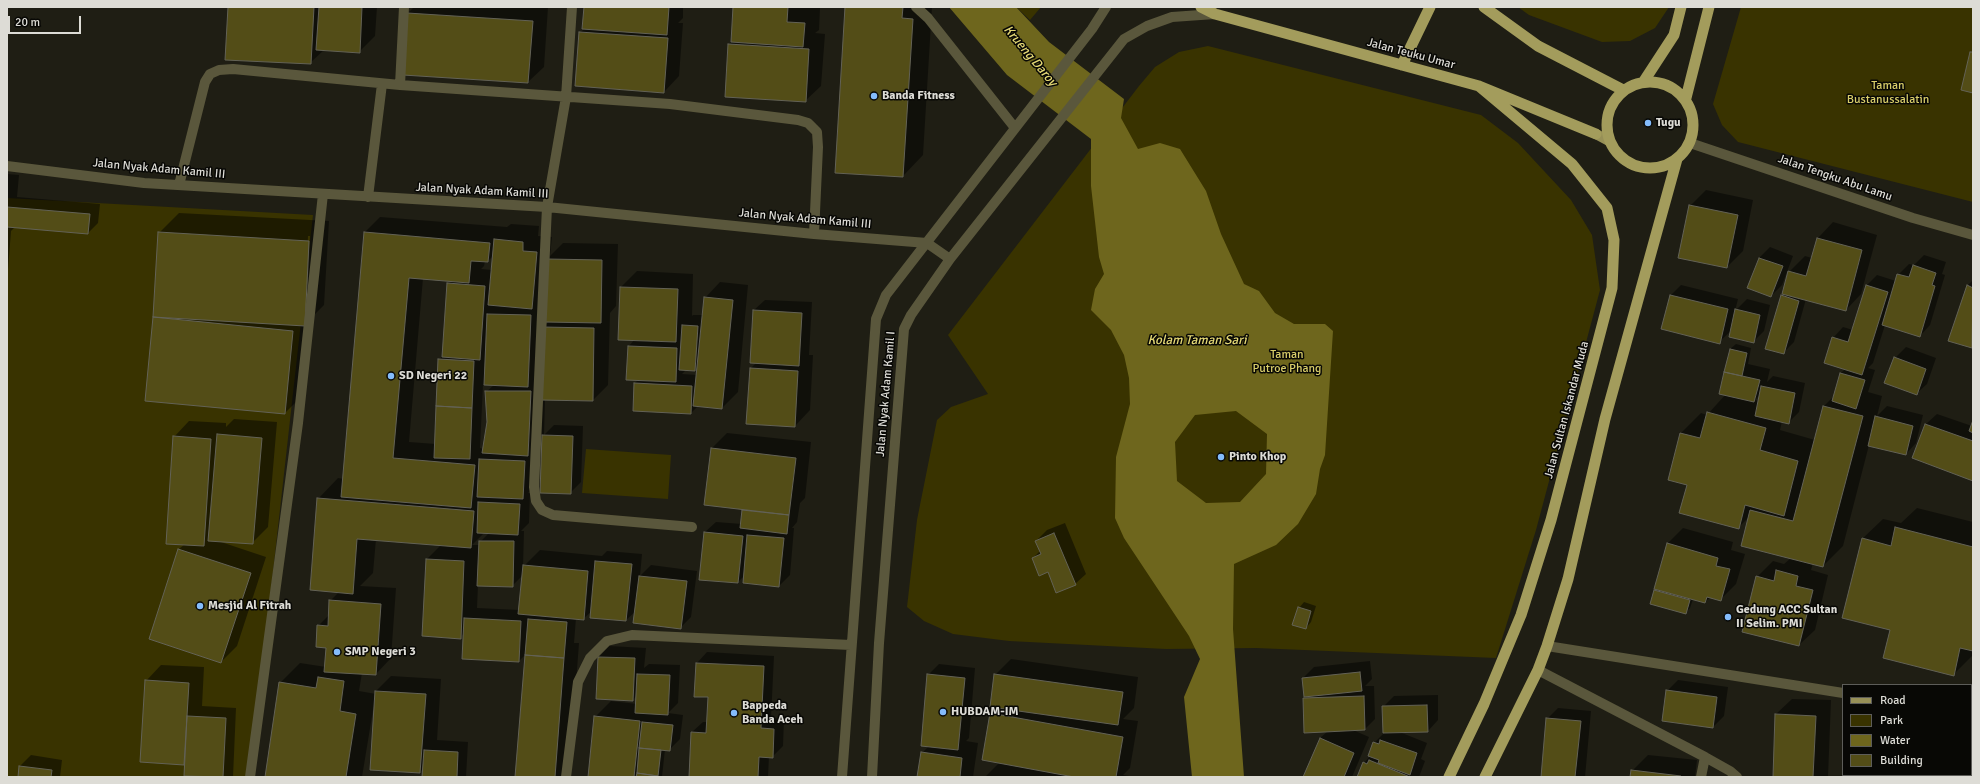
<!DOCTYPE html>
<style>
body{margin:0}
#map{position:relative;width:1980px;height:784px;overflow:hidden;background:#1f1e14;font-family:Signika,sans-serif}
canvas{display:block}
.frame{position:absolute;inset:0;border:8px solid #dddcd6;pointer-events:none}
.legend{position:absolute;left:1842px;top:684px;width:130px;height:92px;box-sizing:border-box;background:#080805;border:1px solid #5d5d59;margin:0;padding:5px 7px;list-style:none;font-size:12px;color:#dddcd6}
.legend li{display:flex;align-items:center;gap:8px;height:20px}
.legend b{width:20px;border:1px solid #5d5d59}
.scale{position:absolute;left:8px;top:16px;width:73px;height:18px;box-sizing:border-box;border:2px solid #dddcd6;border-top:0;padding-left:5px;font-size:12px;line-height:14px;white-space:nowrap;color:#dddcd6;-webkit-text-stroke:3px #080805;paint-order:stroke}
</style>
<div id="map">
<canvas width="1980" height="784"></canvas>
<div class="frame"></div>
<ul class="legend">
<li><b style="height:5px;background:#979057"></b>Road</li>
<li><b style="height:11px;background:#393300"></b>Park</li>
<li><b style="height:11px;background:#6e661d"></b>Water</li>
<li><b style="height:11px;background:#534d17"></b>Building</li>
</ul>
<div class="scale">20 m</div>
</div>
<script>
const c = document.querySelector('canvas').getContext('2d');
c.lineJoin = 'round';
function fillPath(path, color) {
  c.fillStyle = color;
  c.fill(path, 'evenodd');
}
function shape(rows) {
  const path = new Path2D();
  for (const r of rows) {
    if (r.length === 3) {
      path.moveTo(r[0] + r[2], r[1]);
      path.arc(r[0], r[1], r[2], 0, 2 * Math.PI);
      continue;
    }
    path.moveTo(r[0], r[1]);
    for (let i = 2; i < r.length; i += 2) path.lineTo(r[i], r[i + 1]);
  }
  return path;
}
function strokePath(path, color, width, dash) {
  c.strokeStyle = color;
  c.lineWidth = width;
  c.lineCap = dash ? 'butt' : 'round';
  c.setLineDash(dash || []);
  c.stroke(path);
}
function write(font, color, halo, rows, align = 'center') {
  c.font = font + ' Signika,sans-serif';
  c.lineWidth = 3;
  c.setLineDash([]);
  c.textBaseline = 'middle';
  c.strokeStyle = halo;
  c.fillStyle = color;
  for (const [text, x, y, turn = 0] of rows) {
    c.save();
    c.translate(x, y);
    c.rotate((+turn || 0) * Math.PI / 180);
    c.textAlign = isNaN(turn) ? turn : align;
    if (halo) c.strokeText(text, 0, 0);
    c.fillText(text, 0, 0);
    c.restore();
  }
}
fillPath(shape([
 [1016,7,1041,7,1030,20],
 [1518,7,1669,7,1655,28,1630,41,1602,42,1529,15],
 [1741,7,1973,7,1973,202,1738,142,1722,125,1713,104],
 [1208,46,1481,115,1518,143,1571,200,1592,235,1600,290,1536,530,1496,658,1256,648,1166,649,1009,641,953,634,924,621,907,607,917,520,937,420,951,407,988,394,948,335,1139,86,1155,67,1179,52],
 [7,198,313,215,250,777,7,777],
 [586,449,671,455,668,499,582,493]
]), '#393300');
fillPath(shape([
 [949,7,1016,7,1049,42,1124,99,1121,118,1138,149,1160,143,1180,149,1206,191,1221,234,1244,284,1259,291,1275,313,1294,324,1325,324,1333,331,1325,455,1320,469,1316,494,1298,524,1276,545,1234,564,1233,629,1244,777,1192,777,1184,697,1200,659,1189,636,1124,538,1115,518,1116,457,1130,404,1129,378,1124,355,1111,330,1091,310,1095,289,1104,274,1099,257,1091,186,1091,139,1007,75],
 [1236,411,1267,434,1266,474,1240,502,1206,503,1177,481,1175,442,1195,415]
]), '#6e661d');
fillPath(shape([
 [229,7,377,7,375,36,359,52,324,50,310,63],
 [414,7,548,7,544,67,528,82,404,74,408,13],
 [585,7,683,7,683,18,678,23,683,23,679,76,664,92,580,33,585,28],
 [734,7,820,8,819,30,815,33,825,34,821,86,805,101,729,45,732,42],
 [846,7,932,7,923,155,903,176],
 [7,174,19,175,17,197,100,204,98,223,88,233,15,227,11,231,7,283],
 [1706,190,1753,200,1743,251,1727,267,1690,206],
 [179,213,329,221,324,305,312,317,305,393,285,413,154,318,159,233],
 [308,236,310,236,307,305,305,305],
 [380,217,507,227,511,224,539,226,538,236,552,237,550,256,563,243,618,244,616,306,610,313,608,385,593,400,545,400,544,435,554,425,583,426,581,482,570,493,543,440,532,451,533,488,528,493,530,493,529,523,521,531,524,531,523,567,540,550,602,556,607,551,642,554,640,576,651,565,697,571,691,617,680,628,636,611,626,620,591,617,592,611,583,619,576,618,574,643,579,643,569,777,516,777,526,654,519,661,464,633,460,638,427,559,441,545,376,539,373,573,360,586,396,588,391,658,376,674,362,673,359,691,376,694,376,691,391,676,441,679,437,740,468,742,466,777,423,777,424,768,420,772,373,710,362,777,266,777,280,683,300,663,326,667,327,647,318,626,329,615,330,601,339,592,318,499,338,478,344,479,365,232],
 [493,256,492,270,481,269,484,266,485,261,488,261],
 [423,278,452,280,448,284,443,356,439,360,436,444,409,442],
 [545,321,550,321,545,325],
 [483,384,494,385,486,392,488,422,484,449,480,448],
 [485,532,489,533,480,542,480,545,472,545],
 [523,575,520,610,477,608,478,585,512,586],
 [1833,222,1877,235,1861,294,1846,310,1806,299,1794,342,1783,353,1782,296,1784,293,1789,272,1805,256,1812,258,1818,238],
 [1770,247,1793,256,1782,285,1771,296,1749,287,1759,258],
 [1924,255,1946,262,1942,274,1945,275,1930,325,1920,336,1885,325,1873,363,1868,368,1875,370,1868,392,1882,396,1877,416,1887,406,1923,415,1916,443,1906,454,1869,445,1843,546,1823,566,1813,563,1811,570,1828,575,1815,630,1799,645,1757,577,1773,561,1784,564,1791,558,1749,517,1738,528,1688,484,1681,433,1701,413,1707,415,1726,394,1730,349,1736,344,1751,348,1748,364,1770,369,1767,382,1773,376,1805,383,1799,412,1788,423,1782,421,1780,430,1815,440,1824,406,1834,396,1841,373,1846,368,1833,338,1843,327,1853,330,1866,286,1877,275,1896,281,1898,275,1909,264,1914,265],
 [1761,394,1759,401,1755,400],
 [637,271,693,274,692,316,693,315,703,315,705,298,720,282,748,285,738,392,722,408,698,406,691,413,634,410,635,383,639,379,627,379,629,346,635,339,619,339,621,287],
 [698,367,697,375,682,374,686,370,695,370],
 [1973,280,1973,346,1971,347,1967,286],
 [1681,285,1738,299,1735,311,1747,299,1770,305,1764,331,1753,342,1732,330,1719,342,1670,296],
 [765,300,812,302,809,355,813,355,810,410,795,426,751,368,756,363,754,310],
 [1906,347,1936,358,1927,384,1916,394,1895,358],
 [1937,414,1972,426,1973,423,1973,480,1914,458,1926,424],
 [234,419,277,422,268,527,252,543,218,541,266,557,237,646,221,662,179,549,185,544,174,437,189,421,226,423,226,427],
 [727,433,811,442,805,498,800,503,797,522,792,528,794,528,790,575,779,586,744,576,738,582,705,532,716,522,742,524,745,509,711,449],
 [1917,508,1973,522,1973,655,1953,675,1891,629,1862,539,1883,519,1901,523],
 [1065,523,1086,574,1075,584,1048,571,1033,558,1040,551,1036,541,1047,530],
 [1683,528,1733,542,1731,550,1745,554,1736,584,1720,600,1711,597,1705,602,1693,599,1690,608,1685,613,1655,591,1657,589,1667,544],
 [1304,602,1316,606,1311,622,1306,628,1299,608],
 [609,646,646,648,644,668,649,664,680,665,678,703,668,713,683,715,680,739,669,750,665,749,662,777,589,777,595,717,611,701,637,704,637,695,633,700,599,657],
 [707,652,774,656,771,718,784,719,783,746,772,757,769,756,768,777,690,777,692,732,703,722,708,722,709,696,695,696,697,663],
 [1011,659,1138,677,1134,708,1123,719,1138,721,1130,768,1123,775,1135,777,985,777,999,763,991,714,998,707,995,675],
 [1370,661,1372,679,1365,686,1374,686,1375,719,1365,729,1353,730,1369,737,1352,777,1304,777,1320,738,1328,731,1304,699,1303,678,1314,667],
 [939,664,975,668,969,738,966,741,978,743,973,777,918,777,922,753,929,746,928,675],
 [161,665,204,667,202,706,236,708,233,777,199,777,186,761,184,764,146,681],
 [1678,680,1728,687,1724,716,1713,727,1667,691],
 [1438,695,1438,720,1428,731,1397,731,1427,743,1421,759,1425,761,1419,777,1358,777,1364,763,1370,756,1374,743,1384,733,1383,707,1394,696],
 [1792,699,1831,700,1828,777,1774,777,1776,714],
 [1558,708,1591,711,1585,777,1541,777,1547,719],
 [1971,733,1973,733,1973,777,1950,777,1940,775,1971,775],
 [31,755,62,760,60,777,19,777,20,766],
 [1648,755,1697,760,1695,777,1631,777,1632,771]
]), '#0007');
const building = shape([
 [228,7,314,7,311,64,225,60,228,7],
 [319,7,362,7,360,53,316,50,319,7],
 [584,7,669,7,667,35,582,29,584,7],
 [733,7,788,7,787,22,805,23,803,47,731,42,733,7],
 [845,7,903,7,902,18,913,19,903,177,835,173,845,7],
 [407,13,533,21,528,83,403,75,407,13],
 [579,32,668,38,664,93,575,86,579,32],
 [728,44,809,49,806,102,725,97,728,44],
 [1970,52,1973,52,1973,93,1961,90,1970,52],
 [1689,205,1738,215,1727,268,1678,258,1689,205],
 [7,207,90,214,88,234,7,227,7,207],
 [158,232,309,241,305,326,153,317,158,232],
 [364,232,490,243,488,262,471,261,469,283,409,278,393,458,475,465,471,508,341,497,364,232],
 [1817,238,1862,250,1846,311,1782,294,1788,271,1806,276,1817,238],
 [494,239,523,242,523,251,537,252,532,309,488,305,494,239],
 [1759,258,1783,266,1771,297,1747,288,1759,258],
 [547,259,602,260,601,323,545,322,547,259],
 [1913,265,1936,273,1932,285,1935,286,1920,337,1882,325,1897,274,1909,277,1913,265],
 [447,283,485,286,480,360,442,357,447,283],
 [1866,285,1888,292,1862,375,1824,363,1832,337,1848,342,1866,285],
 [1967,285,1973,288,1972,348,1948,341,1967,285],
 [620,287,678,289,676,342,618,340,620,287],
 [1670,295,1728,309,1720,344,1661,329,1670,295],
 [1781,295,1799,301,1784,354,1765,349,1781,295],
 [704,297,733,300,722,409,693,406,704,297],
 [1735,309,1760,315,1754,343,1729,337,1735,309],
 [753,310,802,313,799,366,750,363,753,310],
 [487,314,531,315,528,387,484,385,487,314],
 [153,317,293,331,285,414,145,401,153,317],
 [682,325,698,326,695,371,679,370,682,325],
 [542,327,594,328,593,401,540,400,542,327],
 [628,346,677,348,676,382,626,380,628,346],
 [1730,349,1747,353,1742,376,1724,372,1730,349],
 [1894,357,1926,369,1917,395,1884,383,1894,357],
 [438,359,474,361,472,408,436,406,438,359],
 [750,368,798,371,795,427,746,424,750,368],
 [1724,372,1760,380,1754,402,1719,394,1724,372],
 [1840,373,1865,380,1856,409,1832,401,1840,373],
 [634,383,692,386,691,414,633,411,634,383],
 [1761,386,1795,393,1789,424,1755,416,1761,386],
 [485,391,531,391,528,456,482,453,487,422,485,391],
 [436,406,472,408,470,459,434,458,436,406],
 [1823,406,1863,416,1823,567,1741,546,1750,510,1793,521,1823,406],
 [1707,412,1766,428,1760,450,1798,461,1784,516,1745,505,1739,529,1679,513,1687,485,1668,480,1680,433,1700,438,1707,412],
 [1875,416,1913,426,1906,455,1868,446,1875,416],
 [1973,420,1973,433,1969,431,1973,420],
 [1925,424,1973,441,1973,481,1912,458,1925,424],
 [217,434,262,438,253,544,208,541,217,434],
 [542,435,573,436,571,494,540,493,542,435],
 [173,436,211,439,204,546,166,544,173,436],
 [711,448,796,458,789,515,704,505,711,448],
 [479,459,525,461,523,499,477,497,479,459],
 [317,498,474,511,471,548,357,539,353,594,310,590,317,498],
 [478,502,520,504,518,535,477,533,478,502],
 [742,510,789,515,787,534,740,528,742,510],
 [1895,527,1973,547,1973,651,1960,648,1954,676,1883,658,1890,630,1842,618,1862,538,1891,546,1895,527],
 [704,532,743,536,738,583,699,580,704,532],
 [1054,533,1076,585,1056,593,1048,572,1039,576,1032,558,1041,554,1035,541,1054,533],
 [747,535,784,538,779,587,743,583,747,535],
 [479,541,514,541,513,587,477,586,479,541],
 [1667,543,1718,558,1716,566,1730,569,1721,601,1707,597,1705,603,1654,589,1667,543],
 [178,549,251,573,221,663,149,639,178,549],
 [426,559,464,561,461,639,422,636,426,559],
 [595,561,632,564,626,621,590,618,595,561],
 [523,565,588,571,584,620,518,614,523,565],
 [1776,570,1798,576,1796,586,1813,590,1799,646,1742,632,1756,576,1774,581,1776,570],
 [639,576,687,581,681,629,633,623,639,576],
 [1654,590,1690,600,1686,614,1650,604,1654,590],
 [329,600,381,604,376,675,324,672,326,648,316,647,317,625,328,626,329,600],
 [1298,607,1311,611,1306,629,1292,625,1298,607],
 [464,618,521,621,519,662,462,659,464,618],
 [528,619,567,622,564,658,525,655,528,619],
 [525,655,564,658,555,777,515,777,525,655],
 [598,657,635,658,633,701,596,699,598,657],
 [696,663,764,666,761,728,774,729,773,758,759,757,758,777,689,777,691,732,706,733,708,697,694,697,696,663],
 [1360,672,1362,691,1304,697,1302,678,1360,672],
 [637,674,670,675,668,715,635,713,637,674],
 [927,674,965,678,958,750,921,746,927,674],
 [994,674,1123,692,1118,725,990,707,994,674],
 [318,677,344,681,340,711,356,714,346,777,265,777,279,682,316,688,318,677],
 [145,680,189,683,184,765,140,762,145,680],
 [1666,690,1717,697,1713,728,1662,721,1666,690],
 [375,691,426,694,420,773,370,770,375,691],
 [1364,696,1365,730,1304,733,1303,698,1364,696],
 [1427,705,1428,732,1383,733,1382,706,1427,705],
 [990,713,1123,737,1116,777,1074,777,982,760,990,713],
 [1775,714,1816,716,1813,777,1773,777,1775,714],
 [187,716,226,718,223,777,184,776,187,716],
 [594,716,640,721,634,777,588,777,594,716],
 [1546,718,1581,721,1575,777,1541,777,1546,718],
 [642,722,673,725,670,751,639,748,642,722],
 [1320,738,1354,753,1344,777,1303,777,1320,738],
 [1380,740,1417,753,1410,775,1378,763,1379,760,1368,756,1373,742,1379,744,1380,740],
 [1971,744,1973,744,1973,777,1939,777,1939,775,1971,775,1971,744],
 [639,748,661,750,658,776,637,773,639,748],
 [424,750,458,752,457,777,422,777,424,750],
 [921,752,962,758,960,777,917,777,921,752],
 [1369,760,1410,777,1357,777,1363,762,1367,764,1369,760],
 [19,766,52,770,51,777,18,777,19,766],
 [1631,770,1681,776,1681,777,1630,777,1631,770],
 [637,773,658,776,658,777,636,777,637,773]
]);
fillPath(building, '#534d17');
strokePath(building, '#636256', 1);
strokePath(shape([
 [572,7,566,97,547,207,534,487,536,501,542,510,553,515,692,527],
 [916,7,928,18,1015,128],
 [400,85,404,7],
 [7,166,144,183,547,207,814,234,927,243,950,259],
 [179,185,205,82,210,74,219,70,233,69,400,85,670,104,798,120,808,123,817,132,818,147,814,234],
 [368,197,382,84],
 [1547,646,1843,693],
 [1538,670,1705,757,1730,771,1737,777],
 [1971,710,1973,710],
 [250,777,298,423,323,194],
 [566,777,578,682,590,658,607,641,632,635,851,645],
 [842,777,876,319,886,295,1092,29,1106,7],
 [872,777,879,643,904,329,911,315,950,259,1124,39,1147,26,1172,17,1215,14],
 [1701,777,1705,757]
]), '#5a573c', 10);
strokePath(shape([
 [1690,143,1913,218,1973,235]
]), '#5a573c', 10);
strokePath(shape([
 [1596,134,1609,141]
]), '#979057', 10);
strokePath(shape([
 [1201,7,1215,14,1479,86,1596,134],
 [1484,7,1538,46,1623,90],
 [1402,65,1430,7],
 [1644,81,1674,35,1681,7],
 [1650,125,43],
 [1686,98,1709,7],
 [1449,777,1484,704,1521,615,1551,520,1612,288,1614,240,1607,208,1572,164,1479,86],
 [1485,777,1538,670,1547,646,1568,579,1605,419,1677,159]
]), '#a39c5c', 11);
for (const [x, y, r, color] of [
 [874,96,4,"#84bcfb"],
 [1648,123,4,"#84bcfb"],
 [391,376,4,"#84bcfb"],
 [1221,457,4,"#84bcfb"],
 [200,606,4,"#84bcfb"],
 [1728,617,4,"#84bcfb"],
 [337,652,4,"#84bcfb"],
 [943,712,4,"#84bcfb"],
 [734,713,4,"#84bcfb"]
]) {
  const dot = new Path2D();
  dot.arc(x, y, r, 0, 2 * Math.PI);
  c.fillStyle = color;
  c.fill(dot);
  strokePath(dot, '#080805', 1.5);
}
write('12px', '#dddcd6', '#080805', [
 ["Jalan Teuku Umar",1411,54,15],
 ["Jalan Nyak Adam Kamil III",159,169,5],
 ["Jalan Tengku Abu Lamu",1835,178,19],
 ["Jalan Nyak Adam Kamil III",482,191,3],
 ["Jalan Nyak Adam Kamil III",805,219,5],
 ["Jalan Nyak Adam Kamil I",886,394,-85],
 ["Jalan Sultan Iskandar Muda",1567,410,-75]
]);
write('12px', '#d9ce6a', '#080805', [
 ["Taman",1888,86],
 ["Bustanussalatin",1888,100],
 ["Taman",1287,355],
 ["Putroe Phang",1287,369]
]);
write('bold 12px', '#dddcd6', '#080805', [
 ["Banda Fitness",882,96],
 ["Tugu",1656,123],
 ["SD Negeri 22",399,376],
 ["Pinto Khop",1229,457],
 ["Mesjid Al Fitrah",208,606],
 ["Gedung ACC Sultan",1736,610],
 ["II Selim. PMI",1736,624],
 ["SMP Negeri 3",345,652],
 ["Bappeda",742,706],
 ["Banda Aceh",742,720],
 ["HUBDAM-IM",951,712]
], 'left');
write('italic 13px', '#e4d875', '#080805', [
 ["Krueng Daroy",1030,56,50],
 ["Kolam Taman Sari",1197,341]
]);
</script>
